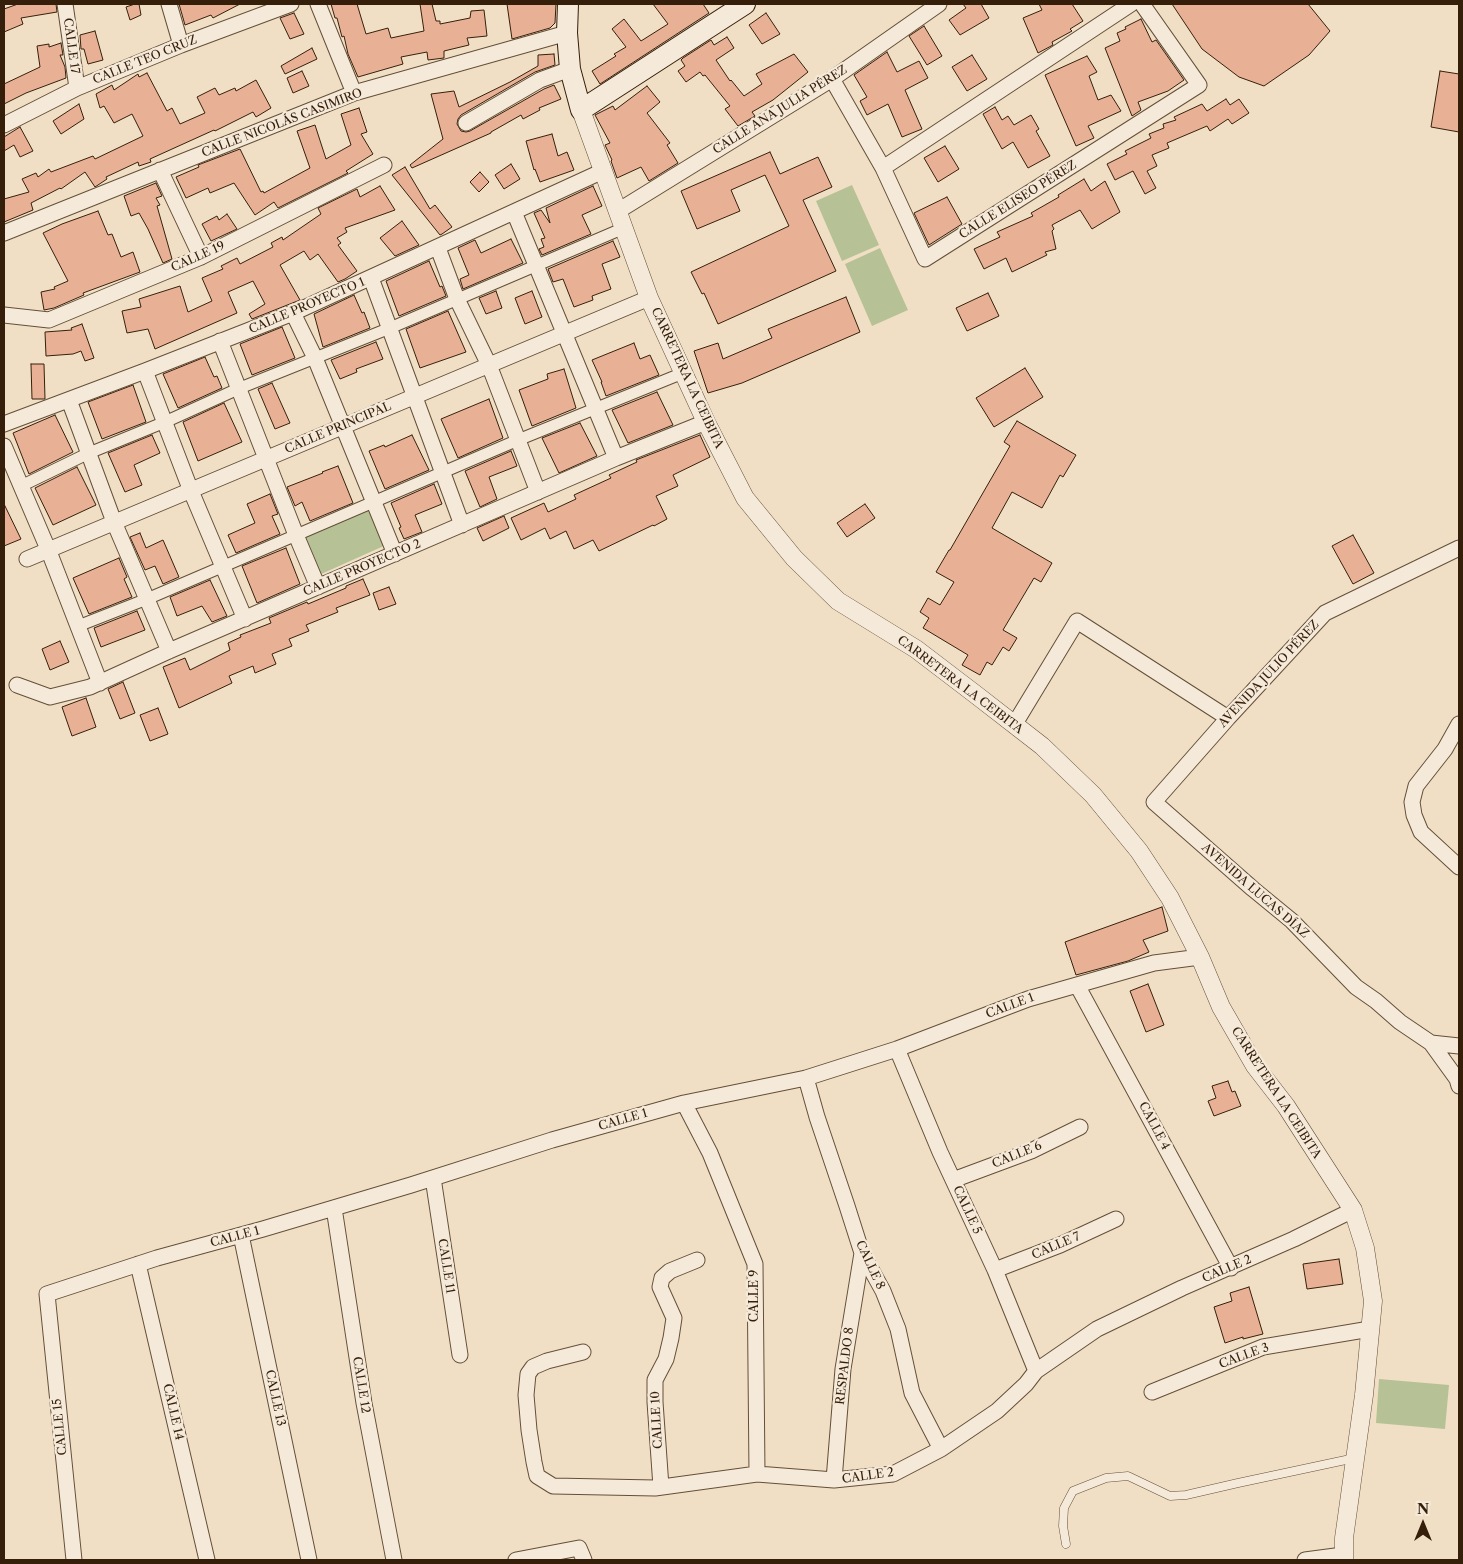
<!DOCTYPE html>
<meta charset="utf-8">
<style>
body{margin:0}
#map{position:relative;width:1463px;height:1564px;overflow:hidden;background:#f0dfc4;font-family:"Libre Caslon Text",serif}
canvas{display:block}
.frame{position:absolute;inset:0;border:5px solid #361f0a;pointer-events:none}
.north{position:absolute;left:1398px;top:1499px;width:50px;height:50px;-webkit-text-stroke:4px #f5ead9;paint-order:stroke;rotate:0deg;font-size:14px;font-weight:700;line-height:20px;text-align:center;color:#361f0a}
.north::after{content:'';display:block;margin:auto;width:18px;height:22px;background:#361f0a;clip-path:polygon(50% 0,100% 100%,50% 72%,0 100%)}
</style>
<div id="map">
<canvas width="1463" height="1564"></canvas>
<div class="frame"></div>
<div class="north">N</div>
</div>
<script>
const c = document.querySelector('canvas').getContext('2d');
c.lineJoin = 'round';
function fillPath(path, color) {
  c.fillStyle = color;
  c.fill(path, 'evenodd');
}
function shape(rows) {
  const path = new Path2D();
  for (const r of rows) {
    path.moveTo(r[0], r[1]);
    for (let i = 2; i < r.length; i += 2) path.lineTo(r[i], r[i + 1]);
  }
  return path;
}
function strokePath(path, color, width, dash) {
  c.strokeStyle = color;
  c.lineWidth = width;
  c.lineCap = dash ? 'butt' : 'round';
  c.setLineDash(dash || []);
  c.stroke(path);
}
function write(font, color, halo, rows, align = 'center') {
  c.font = font + ' "Libre Caslon Text",serif';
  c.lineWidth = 4.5;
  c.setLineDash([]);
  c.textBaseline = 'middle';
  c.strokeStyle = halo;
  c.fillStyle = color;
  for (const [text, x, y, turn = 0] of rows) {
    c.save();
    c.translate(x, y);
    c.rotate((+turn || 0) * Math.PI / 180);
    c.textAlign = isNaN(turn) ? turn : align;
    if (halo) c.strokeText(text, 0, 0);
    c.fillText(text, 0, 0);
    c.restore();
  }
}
fillPath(shape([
 [852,185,879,245,842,261,816,201],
 [880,248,908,310,872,326,845,264],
 [368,508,386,545,319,575,301,536],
 [1379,1379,1449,1385,1445,1429,1376,1423]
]), '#b6c296');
const building = shape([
 [18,4,56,4,57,12,21,18,23,24,4,32,4,9,18,4],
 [135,4,139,4,141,15,130,20,126,7,135,4],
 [179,4,240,4,213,18,211,15,185,25,179,4],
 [331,4,357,4,366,34,388,28,391,38,424,31,420,4,432,4,436,21,440,21,440,24,470,18,471,11,484,10,487,36,467,38,469,45,444,51,444,58,428,60,427,52,401,57,403,64,358,77,348,54,344,36,342,37,337,18,335,18,331,4],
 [507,4,556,4,555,23,550,28,512,39,507,4],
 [653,4,703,4,709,13,600,84,592,71,616,56,614,54,626,47,612,29,624,19,641,41,668,24,653,4],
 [963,4,981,4,989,18,960,35,949,20,966,8,963,4],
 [1039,4,1072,4,1083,21,1070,29,1072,31,1052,42,1053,45,1038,53,1023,18,1042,10,1039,4],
 [1172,4,1308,4,1330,31,1309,55,1264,86,1239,77,1202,49,1172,4],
 [294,13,304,34,290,39,280,18,294,13],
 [766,13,780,34,762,44,749,25,766,13],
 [1141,19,1152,42,1156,40,1184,80,1168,91,1138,102,1141,110,1132,116,1105,48,1120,41,1117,33,1126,29,1125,27,1141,19],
 [924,26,942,56,927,65,909,36,924,26],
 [95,31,103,60,88,64,84,49,81,49,80,35,95,31],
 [727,37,734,48,716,60,730,81,731,80,744,96,762,84,756,74,794,54,808,72,773,100,752,112,755,116,738,126,725,109,730,106,705,75,703,76,700,72,686,82,678,71,685,66,681,60,683,58,711,40,714,45,727,37],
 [61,43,63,55,60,55,65,67,66,78,26,93,4,104,4,84,40,67,37,46,49,44,49,47,61,43],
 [312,48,317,59,285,74,281,66,312,48],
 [887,52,897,72,919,61,928,78,905,90,922,129,902,137,888,104,867,115,860,101,867,97,854,75,887,52],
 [554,54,555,65,535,72,461,115,458,119,457,124,461,131,466,132,470,131,544,89,554,85,561,99,539,108,540,110,523,119,521,115,491,132,491,133,412,168,410,165,443,139,431,94,454,91,459,107,510,82,538,66,538,55,554,54],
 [972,55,987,79,967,91,952,67,972,55],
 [1087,56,1097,72,1089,76,1098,100,1111,95,1121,111,1088,126,1094,138,1076,146,1045,75,1087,56],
 [302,71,309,86,293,93,287,78,302,71],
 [1440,71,1459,74,1459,132,1431,127,1440,71],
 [147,73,167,111,172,108,180,124,205,113,197,97,215,88,219,95,235,88,236,91,256,80,271,108,256,117,253,112,215,131,214,130,150,159,151,162,139,166,138,162,106,177,107,179,95,187,85,172,61,189,60,188,31,203,33,210,4,222,4,199,29,192,22,179,36,173,38,177,49,169,51,172,93,156,95,159,143,136,132,114,114,123,104,106,100,108,96,94,112,85,114,90,138,74,139,77,147,73],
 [647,86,660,102,647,113,670,143,667,145,678,163,649,181,641,167,617,178,611,161,612,160,605,145,610,143,595,115,613,106,615,110,647,86],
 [1226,99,1230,105,1239,99,1249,113,1232,124,1228,119,1210,131,1207,126,1167,143,1169,148,1152,155,1157,166,1147,171,1156,188,1145,194,1133,171,1115,180,1107,164,1127,154,1125,151,1151,138,1149,134,1164,128,1163,124,1176,120,1174,117,1202,104,1207,111,1226,99],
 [79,104,84,119,61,134,53,121,79,104],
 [995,107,1002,120,1008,116,1014,125,1031,115,1039,129,1036,131,1050,156,1028,168,1013,142,1002,149,983,114,995,107],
 [359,108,367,132,361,134,373,154,346,171,348,173,278,208,274,202,255,215,234,183,210,193,208,188,186,198,176,177,199,167,198,165,240,149,261,192,263,191,264,193,310,168,297,131,315,125,326,159,351,145,341,114,359,108],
 [20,127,33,151,20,157,14,145,4,151,4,137,20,127],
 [552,134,558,156,567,152,574,170,540,182,535,169,534,170,526,141,552,134],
 [945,146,959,169,938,182,924,158,945,146],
 [770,152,780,174,818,157,832,187,803,200,836,271,718,324,704,293,702,294,691,272,789,226,765,175,731,190,740,211,697,229,681,191,770,152],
 [511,164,520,179,504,189,495,175,511,164],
 [405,167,430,209,435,205,452,227,442,234,440,235,392,175,405,167],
 [480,172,489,182,479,192,470,182,480,172],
 [1084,179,1091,191,1105,181,1120,212,1092,229,1080,210,1052,225,1054,229,1052,231,1056,249,1045,252,1047,255,1012,272,1006,258,984,269,974,249,1000,237,997,232,1033,216,1031,213,1059,197,1058,195,1084,179],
 [156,183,162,196,156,198,160,205,157,206,172,259,163,263,148,229,139,213,131,216,124,196,156,183],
 [380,186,395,210,345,228,347,232,337,238,341,243,338,245,357,271,345,279,338,282,318,254,310,260,304,251,280,265,300,300,252,319,249,314,265,304,253,281,228,292,237,313,155,349,148,329,127,333,122,311,141,307,139,299,180,286,188,312,212,301,202,278,223,269,221,266,237,258,240,264,273,247,271,243,282,237,283,240,321,214,318,208,357,189,360,197,380,186],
 [593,186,602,206,582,215,591,234,542,255,539,249,544,247,541,239,545,238,534,213,541,210,550,223,546,208,593,186],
 [947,197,962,224,929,245,914,213,947,197],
 [98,211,108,235,112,234,121,257,133,252,140,272,83,293,84,295,54,308,44,310,41,292,55,289,54,287,68,281,43,233,62,224,98,211],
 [227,214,237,229,211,241,202,224,217,216,219,220,227,214],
 [402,221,419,245,395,256,380,238,402,221],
 [511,239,523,263,463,289,460,279,469,275,458,248,475,240,481,253,511,239],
 [613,241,620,257,602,264,611,289,592,296,593,300,574,307,563,279,553,282,548,269,613,241],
 [429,261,440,287,442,286,446,296,399,316,386,281,429,261],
 [496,291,502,308,486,314,479,298,496,291],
 [532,291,542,317,525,324,515,298,532,291],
 [988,293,999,316,967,331,956,308,988,293],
 [354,295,362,313,364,312,370,328,323,347,314,314,354,295],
 [846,297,860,332,742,383,708,393,694,351,718,343,723,359,772,338,768,329,846,297],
 [448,311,466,352,420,368,406,329,448,311],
 [82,324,94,358,85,361,81,351,73,354,46,356,45,332,72,330,71,328,82,324],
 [282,327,295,358,252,375,240,344,282,327],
 [376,342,383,359,356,369,357,372,340,379,331,360,376,342],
 [634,343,640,359,650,355,659,375,606,396,601,382,602,382,592,360,634,343],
 [205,357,214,377,217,376,222,388,178,408,163,374,205,357],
 [31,364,44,364,45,399,32,399,31,364],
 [1025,368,1043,397,994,427,976,398,1025,368],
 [564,369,576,408,532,426,519,390,548,379,547,374,564,369],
 [272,383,290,423,275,429,258,389,272,383],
 [133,385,146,422,102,439,88,402,133,385],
 [657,392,673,425,628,443,612,410,657,392],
 [489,399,503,438,458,458,441,419,489,399],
 [224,403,242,442,198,461,183,422,224,403],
 [55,415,73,452,29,474,13,433,55,415],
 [1017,421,1076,455,1063,477,1060,475,1042,508,1012,492,992,528,1052,563,1041,582,1034,578,1003,630,1017,638,1009,651,1003,647,992,665,987,662,980,675,962,665,968,655,923,628,929,618,920,612,928,598,940,605,954,582,936,572,949,550,950,550,1010,446,1004,442,1017,421],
 [580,423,597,456,559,473,542,438,580,423],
 [152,435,160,453,134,465,142,485,125,492,108,453,152,435],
 [412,435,429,470,385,489,369,451,384,445,385,447,412,435],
 [700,435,710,457,673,475,678,486,656,496,667,519,654,526,653,525,599,551,593,540,574,549,566,531,550,539,545,528,521,540,511,518,544,503,548,512,576,499,574,495,611,478,609,475,637,462,636,460,700,435],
 [511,451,517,466,489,477,497,499,480,507,465,471,511,451],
 [338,466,353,503,310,521,302,502,295,506,287,487,323,473,322,472,338,466],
 [77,467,96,505,53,525,35,488,77,467],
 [434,484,442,504,415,515,422,532,404,539,399,528,401,527,391,503,434,484],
 [270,494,278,514,272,516,280,534,236,553,228,535,255,523,247,504,270,494],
 [4,504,21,539,4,546,4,504],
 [865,504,875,518,847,537,837,523,865,504],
 [504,516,509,528,483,541,477,528,504,516],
 [140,533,146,548,163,540,179,577,163,584,155,566,145,570,130,537,140,533],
 [1353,535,1374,573,1353,584,1332,546,1353,535],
 [286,548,300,584,257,603,242,566,286,548],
 [119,558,127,577,124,579,132,597,89,614,73,578,119,558],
 [363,579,370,595,336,608,338,612,306,625,309,631,289,639,292,646,272,654,276,664,255,673,253,666,229,676,232,683,179,708,163,667,185,658,190,670,230,650,228,643,241,637,240,635,271,623,269,618,307,602,308,604,346,588,346,586,363,579],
 [210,580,227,616,212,622,202,606,177,616,170,597,210,580],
 [389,587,396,604,379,610,373,593,389,587],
 [137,611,145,630,101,647,94,628,137,611],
 [60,641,69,662,50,670,42,649,60,641],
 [123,682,135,713,120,719,108,689,123,682],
 [86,698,96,727,72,736,62,707,86,698],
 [158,708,168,734,150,741,140,715,158,708],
 [1162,907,1168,931,1143,940,1149,952,1128,961,1076,975,1065,942,1162,907],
 [1148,984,1164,1025,1146,1032,1130,991,1148,984],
 [1228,1081,1232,1092,1235,1091,1241,1106,1214,1116,1208,1101,1216,1098,1212,1086,1228,1081],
 [1339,1259,1343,1284,1307,1289,1303,1264,1339,1259],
 [1249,1287,1263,1334,1243,1339,1243,1337,1225,1343,1214,1307,1232,1301,1230,1293,1249,1287]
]);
fillPath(building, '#e8b196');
strokePath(building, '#361f0a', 1);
const service = shape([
 [1066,1544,1063,1526,1064,1508,1073,1491,1106,1478,1128,1476,1170,1496,1186,1495,1238,1483,1355,1458]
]);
const pedestrian = shape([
 [21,486,89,453,165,422,240,388,390,328,624,228],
 [78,626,147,599,518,440,683,373]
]);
const minor = shape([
 [65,4,77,88],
 [169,4,181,45],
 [318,4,354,93],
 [832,79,883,168,925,259,1199,85,1142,4],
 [466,123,540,80,570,69],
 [4,125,77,88,181,45,291,4],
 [883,168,1131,4],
 [160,170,201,257],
 [618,211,832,79,939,4],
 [514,212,616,458],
 [4,233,354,93,567,33],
 [438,248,457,299,489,365,538,492],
 [371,278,462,525],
 [293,313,315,358,395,554],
 [4,315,49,320,201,257,384,165],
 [220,341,296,535,318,587],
 [145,371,191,491,245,619],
 [69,400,114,522,169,651],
 [4,424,145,371,293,313,603,171],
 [4,446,48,549,100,683],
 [1459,548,1325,613,1228,718,1154,802,1253,889,1292,921,1356,987,1376,1001,1400,1022,1431,1043,1457,1079,1459,1086],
 [27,559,649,298],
 [17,685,50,697,90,687,169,651,616,458,706,422],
 [1459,724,1445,749,1416,786,1412,802,1414,815,1421,832,1459,867],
 [1014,725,1077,621,1228,718],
 [1077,985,1231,1268],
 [1431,1043,1459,1046],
 [897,1049,940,1152,995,1270,1036,1371],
 [806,1078,817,1117,847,1206,862,1253,883,1291,898,1329,912,1393,941,1449],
 [684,1103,710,1153,755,1264,757,1474],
 [433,1178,460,1355],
 [953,1180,1031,1151,1080,1127],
 [334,1208,364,1403,394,1560],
 [241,1235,309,1560],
 [138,1264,207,1560],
 [995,1270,1060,1245,1116,1219],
 [583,1352,547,1361,533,1367,528,1374,526,1395,529,1430,534,1462,537,1476,553,1486,655,1488,757,1474,834,1480,893,1474,941,1449,997,1411,1026,1384,1036,1371,1097,1329,1182,1288,1294,1239,1353,1210],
 [1152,1392,1263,1347,1370,1329],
 [834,1480,843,1369,862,1253],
 [661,1487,655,1402,655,1380,666,1359,671,1338,674,1318,660,1287,662,1278,670,1271,697,1260],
 [74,1560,47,1294,157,1258,263,1229,411,1185,552,1140,684,1103,806,1078,897,1049,1028,999,1154,963,1200,957],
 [516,1560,579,1548,584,1560],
 [1305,1560,1343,1555]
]);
const tertiary = shape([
 [581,110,649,298,706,422,745,498,794,558,838,601,916,649,975,694,1042,746,1093,795,1139,851,1170,898,1200,957,1221,1007,1255,1066,1286,1106,1353,1210,1365,1248,1373,1301,1364,1395,1344,1538,1344,1560]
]);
const secondary = shape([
 [568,4,567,33,570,69,581,110,745,4]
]);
strokePath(service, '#644f38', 9);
strokePath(pedestrian, '#644f38', 13);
strokePath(minor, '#644f38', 17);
strokePath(tertiary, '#644f38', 19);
strokePath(secondary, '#361f0a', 22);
strokePath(service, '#f5ead9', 8);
strokePath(pedestrian, '#f5ead9', 11);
strokePath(minor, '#f5ead9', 15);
strokePath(tertiary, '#f5ead9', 18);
strokePath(secondary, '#f5ead9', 20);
write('12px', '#361f0a', '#f5ead9', [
 ["CALLE 17",71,46,82],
 ["CALLE TEO CRUZ",145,60,-22],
 ["CALLE ANA JULIA PÉREZ",780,110,-32],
 ["CALLE NICOLÁS CASIMIRO",282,123,-21],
 ["CALLE ELISEO PÉREZ",1018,200,-32],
 ["CALLE 19",198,257,-24],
 ["CALLE PROYECTO 1",307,306,-23],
 ["CARRETERA LA CEIBITA",687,378,65],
 ["CALLE PRINCIPAL",338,428,-23],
 ["CALLE PROYECTO 2",362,568,-23],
 ["AVENIDA JULIO PÉREZ",1269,674,-47],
 ["CARRETERA LA CEIBITA",960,685,37],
 ["AVENIDA LUCAS DÍAZ",1255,891,41],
 ["CALLE 1",1010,1006,-20],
 ["CARRETERA LA CEIBITA",1276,1093,57],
 ["CALLE 1",623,1120,-16],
 ["CALLE 4",1154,1126,62],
 ["CALLE 6",1017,1155,-22],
 ["CALLE 5",967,1210,65],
 ["CALLE 1",235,1237,-15],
 ["CALLE 7",1056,1246,-23],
 ["CALLE 8",870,1265,65],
 ["CALLE 11",446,1266,81],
 ["CALLE 2",1227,1269,-23],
 ["CALLE 9",755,1296,-90],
 ["CALLE 3",1244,1356,-20],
 ["RESPALDO 8",845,1366,-83],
 ["CALLE 12",361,1385,81],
 ["CALLE 13",275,1398,78],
 ["CALLE 14",173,1412,77],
 ["CALLE 10",657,1420,-93],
 ["CALLE 15",60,1427,-96],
 ["CALLE 2",868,1476,-8]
]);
</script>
